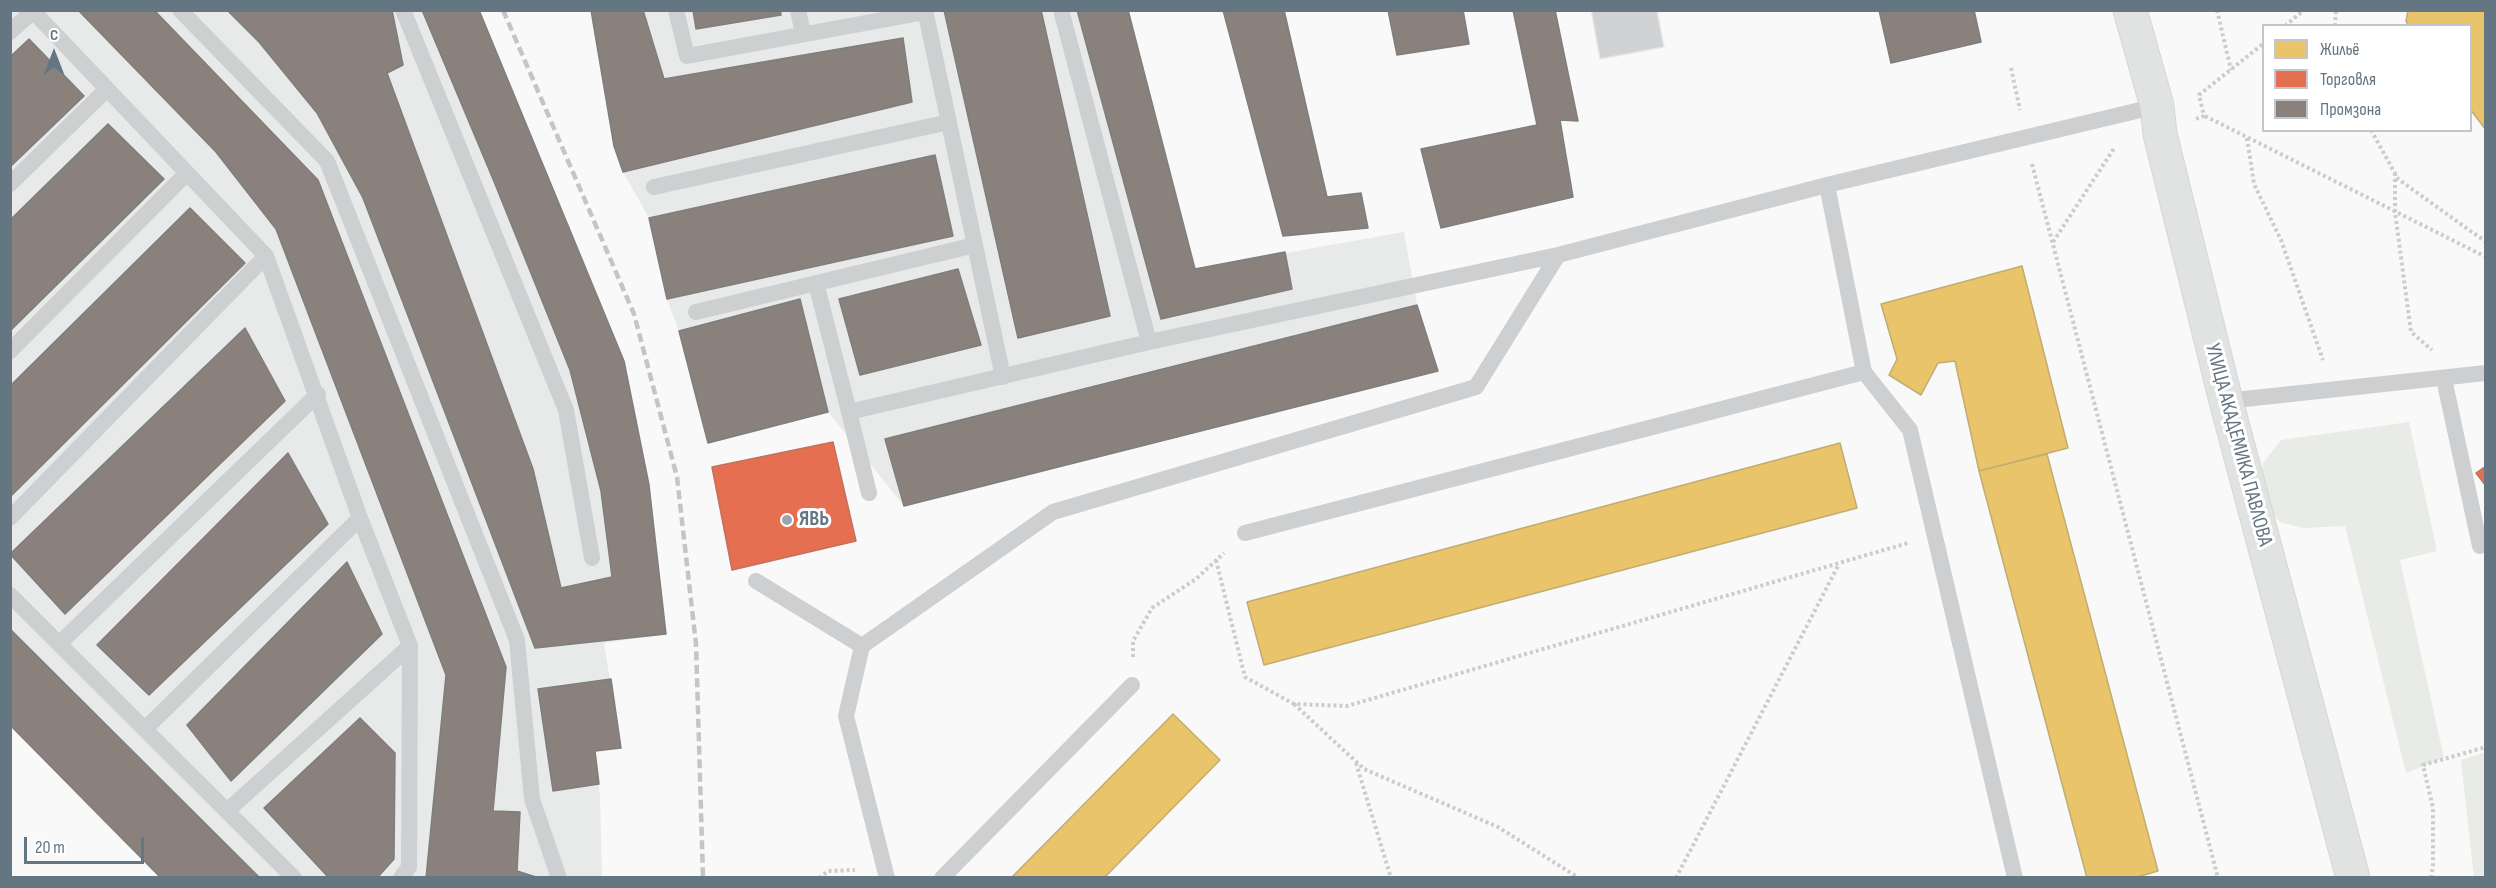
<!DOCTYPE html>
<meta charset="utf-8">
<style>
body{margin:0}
#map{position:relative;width:2496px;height:888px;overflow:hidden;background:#f9f9f9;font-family:"Sofia Sans Condensed",sans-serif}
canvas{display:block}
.frame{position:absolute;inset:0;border:12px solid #657683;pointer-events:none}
.legend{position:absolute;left:2262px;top:24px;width:210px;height:108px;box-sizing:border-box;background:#fff;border:2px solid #c1c8cd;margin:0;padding:8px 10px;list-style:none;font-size:18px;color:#657683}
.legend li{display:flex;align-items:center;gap:12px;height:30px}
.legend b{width:30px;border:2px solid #c1c8cd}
.north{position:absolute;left:24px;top:24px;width:60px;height:60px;-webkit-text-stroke:4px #fff;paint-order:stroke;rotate:0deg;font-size:16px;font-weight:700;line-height:24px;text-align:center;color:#657683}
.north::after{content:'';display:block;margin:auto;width:21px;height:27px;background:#657683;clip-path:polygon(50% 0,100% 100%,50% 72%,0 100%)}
.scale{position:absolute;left:24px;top:837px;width:120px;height:27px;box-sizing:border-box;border:3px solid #657683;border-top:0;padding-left:8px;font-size:18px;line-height:21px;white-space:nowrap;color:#657683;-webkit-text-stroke:4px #fff;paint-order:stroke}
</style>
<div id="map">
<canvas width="2496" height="888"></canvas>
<div class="frame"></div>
<ul class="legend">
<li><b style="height:16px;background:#e9c46a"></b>Жильё</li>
<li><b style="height:16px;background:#e76f51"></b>Торговля</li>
<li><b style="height:16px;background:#8a817c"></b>Промзона</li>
</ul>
<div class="north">С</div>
<div class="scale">20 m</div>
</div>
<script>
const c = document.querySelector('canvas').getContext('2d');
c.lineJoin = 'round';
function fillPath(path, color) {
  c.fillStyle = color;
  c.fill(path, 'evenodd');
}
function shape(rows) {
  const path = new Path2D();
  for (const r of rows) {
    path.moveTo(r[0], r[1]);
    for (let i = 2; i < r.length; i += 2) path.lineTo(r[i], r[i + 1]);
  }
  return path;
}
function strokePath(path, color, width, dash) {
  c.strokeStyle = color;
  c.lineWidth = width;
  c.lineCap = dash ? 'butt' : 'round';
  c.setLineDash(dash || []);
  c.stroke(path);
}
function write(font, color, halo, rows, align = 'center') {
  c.font = font + ' "Sofia Sans Condensed",sans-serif';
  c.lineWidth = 6;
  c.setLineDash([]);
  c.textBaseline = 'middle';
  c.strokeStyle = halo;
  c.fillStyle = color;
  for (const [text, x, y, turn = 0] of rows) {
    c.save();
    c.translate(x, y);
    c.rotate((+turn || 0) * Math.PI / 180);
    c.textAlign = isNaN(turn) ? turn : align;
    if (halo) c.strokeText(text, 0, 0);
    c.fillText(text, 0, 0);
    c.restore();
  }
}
fillPath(shape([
 [10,11,479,11,624,361,649,485,666,634,604,643,621,748,595,751,600,797,602,877,161,877,11,725],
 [591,11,1128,11,1195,269,1404,232,1417,305,1438,371,904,506,828,412,708,443,679,331,667,299,649,218,623,172,614,146]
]), '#e8e9e9');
fillPath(shape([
 [2409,422,2437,551,2400,560,2444,758,2406,773,2345,526,2303,528,2280,522,2266,506,2261,481,2263,463,2281,440],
 [2485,752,2485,877,2474,877,2461,760]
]), '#e8ebe6');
const homes = shape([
 [2408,10,2483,10,2486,14,2486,130,2470,109,2470,26,2409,26,2406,21,2408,10],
 [2022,266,2068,448,1979,471,1955,361,1938,363,1921,395,1889,375,1897,359,1881,304,2022,266],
 [1840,443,1857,508,1264,665,1247,602,1840,443],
 [2047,454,2158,871,2134,878,2087,878,1979,471,2047,454],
 [1173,714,1220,760,1104,878,1011,878,1173,714]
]);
fillPath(homes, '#e9c46a');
strokePath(homes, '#c1ad72', 1.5);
const shops = shape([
 [833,442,856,541,732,570,712,467,833,442],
 [2486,466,2486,486,2476,473,2486,466]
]);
fillPath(shops, '#e76f51');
strokePath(shops, '#c07160', 1.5);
const industry = shape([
 [78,10,154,10,318,180,506,667,493,811,520,812,517,871,539,878,426,878,446,675,276,229,216,152,78,10],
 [227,10,392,10,403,65,387,73,533,469,561,588,612,577,601,491,570,370,493,179,422,10,479,10,624,361,649,485,666,634,535,648,363,198,317,113,259,42,227,10],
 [591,10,643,10,664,79,903,38,912,102,623,172,614,146,591,10],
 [693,10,780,10,781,15,696,29,693,10],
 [944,10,1041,10,1110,316,1018,338,944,10],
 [1077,10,1128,10,1195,269,1285,252,1292,289,1161,319,1077,10],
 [1223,10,1284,10,1327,197,1361,193,1368,228,1283,236,1223,10],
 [1388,10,1463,10,1469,44,1397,55,1388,10],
 [1513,10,1555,10,1578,121,1560,120,1573,197,1441,228,1421,149,1537,125,1513,10],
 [1879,10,1974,10,1981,42,1891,63,1879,10],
 [29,39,84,96,10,167,10,57,29,39],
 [108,124,164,179,10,331,10,220,108,124],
 [935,155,953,236,667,299,649,218,935,155],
 [190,208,245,263,10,497,10,386,190,208],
 [958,269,981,345,860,375,839,299,958,269],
 [800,299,828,412,708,443,679,331,800,299],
 [1417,305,1438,371,904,506,885,439,1417,305],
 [245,328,285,401,65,614,10,554,245,328],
 [288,453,328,524,149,695,97,645,288,453],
 [347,562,382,634,231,781,187,725,347,562],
 [10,629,260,878,161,878,10,725,10,629],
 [611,679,621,748,595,751,599,784,553,791,538,689,611,679],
 [360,718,395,753,394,859,377,878,329,878,264,808,360,718]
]);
fillPath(industry, '#8a817c');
strokePath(industry, '#7f7e7e', 1.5);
const building = shape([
 [1591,10,1657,10,1664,47,1600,59,1591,10]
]);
fillPath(building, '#d0d2d3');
strokePath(building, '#e8e8e8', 1.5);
const primary = shape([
 [2130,10,2157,106,2160,134,2226,401,2353,878]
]);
strokePath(primary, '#d5d6d7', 35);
strokePath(shape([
 [2217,10,2231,70],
 [2285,26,2304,10],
 [2335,26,2336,10],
 [2011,68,2020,110],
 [2205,116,2486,257],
 [2196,119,2204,116,2199,95,2264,43],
 [2371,130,2398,179,2486,242],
 [2247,138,2254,184,2281,240,2323,360],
 [2032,164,2218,878],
 [2395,173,2395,212,2411,332,2432,350],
 [2053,242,2115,147],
 [1216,560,1245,677,1294,704,1347,706,1908,543],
 [1133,657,1133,641,1152,608,1196,579,1224,553],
 [1294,704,1364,769,1498,827,1579,878],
 [1356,763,1391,878],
 [819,878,828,871,855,870],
 [1676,878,1839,564],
 [2431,878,2433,865,2433,808,2423,765,2486,747]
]), '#cbcccd', 4, [3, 3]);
strokePath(shape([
 [32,10,266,256,360,518,410,646,409,867,401,878],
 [180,10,327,161,517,640,532,799,559,878],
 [403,10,566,410,592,558],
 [676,10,687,56,925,12],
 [798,10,803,34],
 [925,10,1003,377],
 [1061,10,1149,342],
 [10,32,33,11],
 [10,184,107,89],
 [1827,185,1864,372,1910,430,2015,878],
 [654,187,949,122],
 [816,283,849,412],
 [696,312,975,245],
 [10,351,187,173],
 [2444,379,2480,546],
 [2226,401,2486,373],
 [869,493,849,412,1149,342,1558,255,1827,185,2157,106],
 [10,518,266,256],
 [1245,533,1864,372],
 [756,581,862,646],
 [10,595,294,878],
 [59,644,318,394],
 [145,729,360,518],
 [227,811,410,646],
 [887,878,846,716,862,646,1053,512,1476,387,1558,255],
 [942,878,1132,685]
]), '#cecfd0', 16);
strokePath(primary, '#e1e2e2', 33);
strokePath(shape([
 [503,10,634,314,677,477,696,644,703,878]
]), '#c3c5c6', 4.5, [9, 4.5]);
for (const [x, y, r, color] of [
 [787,520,6,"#99a4ac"]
]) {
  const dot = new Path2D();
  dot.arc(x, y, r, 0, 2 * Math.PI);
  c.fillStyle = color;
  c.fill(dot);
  strokePath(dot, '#fff', 2);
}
write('21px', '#657683', '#fff', [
 ["УЛИЦА АКАДЕМИКА ПАВЛОВА",2238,445,75]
]);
write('bold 21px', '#657683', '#fff', [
 ["ЯВЬ",799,520]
], 'left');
</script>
